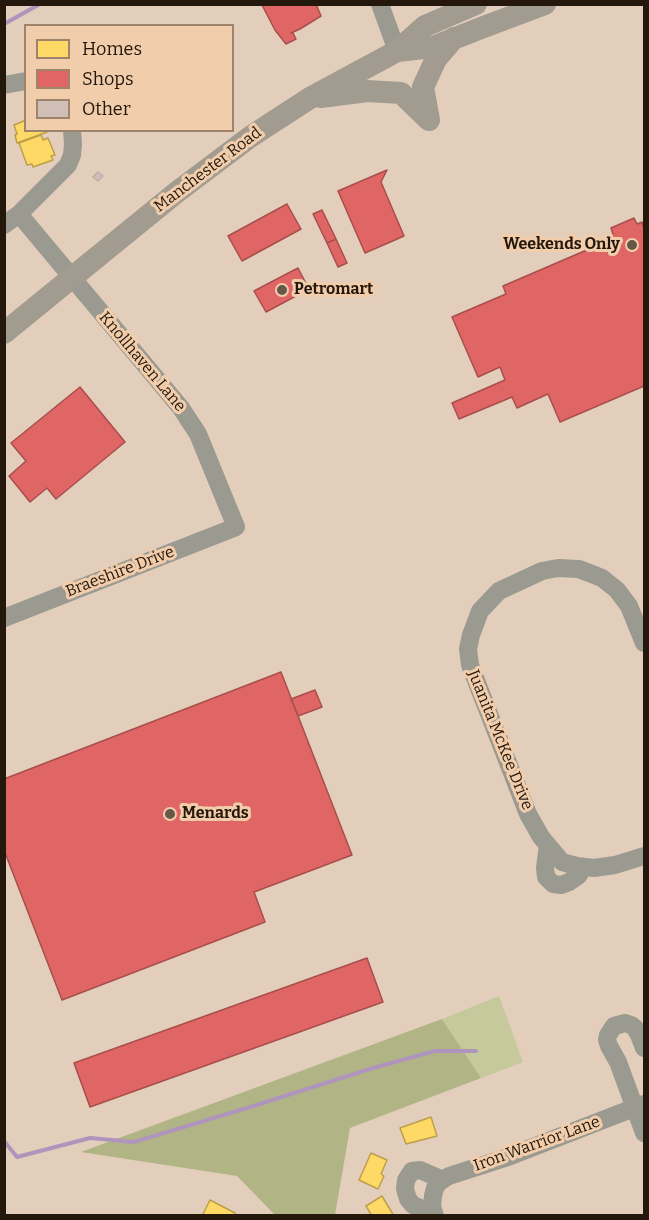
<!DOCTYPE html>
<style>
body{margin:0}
#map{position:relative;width:649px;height:1220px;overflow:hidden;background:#e2cebb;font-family:Bitter,serif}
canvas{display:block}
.frame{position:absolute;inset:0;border:6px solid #24170b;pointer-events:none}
.legend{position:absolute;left:24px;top:24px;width:210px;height:108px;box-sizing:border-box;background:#f1cdac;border:2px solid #9f846c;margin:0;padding:8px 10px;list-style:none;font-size:18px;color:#24170b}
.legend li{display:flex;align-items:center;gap:12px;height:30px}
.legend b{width:30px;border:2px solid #9f846c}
</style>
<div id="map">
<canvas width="649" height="1220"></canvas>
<div class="frame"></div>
<ul class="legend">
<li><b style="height:16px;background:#ffd966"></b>Homes</li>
<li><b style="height:16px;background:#e06666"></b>Shops</li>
<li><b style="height:16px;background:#d0beb7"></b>Other</li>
</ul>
</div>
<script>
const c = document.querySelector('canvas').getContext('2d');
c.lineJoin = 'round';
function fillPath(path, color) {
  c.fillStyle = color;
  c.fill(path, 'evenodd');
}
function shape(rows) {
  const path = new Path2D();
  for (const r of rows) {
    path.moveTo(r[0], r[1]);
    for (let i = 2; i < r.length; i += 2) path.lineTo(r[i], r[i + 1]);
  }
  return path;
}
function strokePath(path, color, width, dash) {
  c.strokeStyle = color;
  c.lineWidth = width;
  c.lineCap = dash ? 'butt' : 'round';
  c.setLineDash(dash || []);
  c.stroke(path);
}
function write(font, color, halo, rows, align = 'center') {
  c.font = font + ' Bitter,serif';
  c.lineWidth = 6;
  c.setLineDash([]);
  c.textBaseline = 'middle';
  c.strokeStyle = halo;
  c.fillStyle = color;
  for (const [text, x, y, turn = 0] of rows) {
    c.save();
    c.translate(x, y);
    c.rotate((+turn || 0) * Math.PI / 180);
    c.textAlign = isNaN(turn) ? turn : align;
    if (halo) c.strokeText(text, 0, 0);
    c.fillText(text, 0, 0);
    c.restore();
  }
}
fillPath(shape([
 [499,996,523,1062,481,1078,442,1019]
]), '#c5c99c');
fillPath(shape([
 [442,1019,481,1078,350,1128,335,1215,275,1215,237,1176,81,1152]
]), '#b1b586');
const homes = shape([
 [26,120,26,130,46,130,47,132,17,143,15,135,17,134,14,125,26,120],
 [41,135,43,140,48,138,55,155,51,156,53,160,33,167,32,164,27,165,19,143,41,135],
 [431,1117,437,1136,406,1144,400,1128,431,1117],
 [371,1153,387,1160,381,1174,384,1176,378,1189,359,1180,371,1153],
 [382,1196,394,1216,372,1216,366,1206,382,1196],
 [210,1200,235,1213,234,1216,202,1216,210,1200]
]);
fillPath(homes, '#ffd966');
strokePath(homes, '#bd9f4b', 1.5);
const shops = shape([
 [316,4,321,16,300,29,291,33,293,33,296,39,286,44,275,30,262,5,316,4],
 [387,170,381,182,404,236,365,253,338,191,387,170],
 [287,204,301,229,242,261,228,236,287,204],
 [322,210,336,239,327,243,313,214,322,210],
 [634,218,637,224,642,222,643,226,644,225,644,386,560,422,548,394,517,408,512,397,459,419,452,403,505,380,500,367,478,377,452,317,506,294,503,286,610,240,609,236,613,234,611,228,634,218],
 [336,239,347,263,338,267,327,243,336,239],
 [298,268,309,289,266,312,254,291,298,268],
 [80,387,125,442,56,499,47,488,30,502,9,476,26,461,11,443,80,387],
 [281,672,352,855,254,892,265,922,62,1000,4,850,4,779,281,672],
 [315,690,322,707,298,716,291,699,315,690],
 [367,958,383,1002,90,1107,74,1063,367,958]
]);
fillPath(shops, '#e06666');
strokePath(shops, '#a84e4b', 1.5);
strokePath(shape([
 [4,24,40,4],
 [4,1141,17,1157,90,1138,134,1142,247,1108,373,1068,435,1051,476,1051]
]), '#af95bc', 4);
const building = shape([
 [98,172,103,176,98,181,93,177,98,172]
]);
fillPath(building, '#d0beb7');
strokePath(building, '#beaca6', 1.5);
strokePath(shape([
 [380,4,397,51],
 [4,85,26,81],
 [4,225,19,214,68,165,72,155,73,144,72,130],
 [4,618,236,527,198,434,181,408,19,214],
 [644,643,629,606,617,590,602,578,579,569,558,568,542,571,499,591,480,611,471,635,468,649,470,665,528,814,541,837,562,862,577,866,594,868,615,865,644,856],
 [550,848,547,852,545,868,546,877,553,884,561,885,569,882,578,876,584,867],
 [644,1048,639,1035,635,1028,631,1025,625,1023,614,1026,608,1035,607,1040,609,1046,618,1062,644,1133],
 [434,1214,413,1205,408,1199,405,1189,406,1180,412,1171,420,1170,443,1180],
 [435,1216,432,1206,433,1196,435,1188,440,1181,449,1176,505,1158,644,1104]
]), '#9a9a91', 18);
strokePath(shape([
 [397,51,433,47,481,28,545,4],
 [321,97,367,91,401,93,429,120],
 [429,120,423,87,436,59,454,38],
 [4,333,177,192,250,137,310,98,397,51,425,26,476,4]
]), '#a19b90', 22);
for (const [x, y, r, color] of [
 [632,245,6,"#665749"],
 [282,290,6,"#665749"],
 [170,814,6,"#665749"]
]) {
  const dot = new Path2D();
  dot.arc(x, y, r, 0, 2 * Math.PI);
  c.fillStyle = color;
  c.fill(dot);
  strokePath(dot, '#f1cdac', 2);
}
write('16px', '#24170b', '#f1cdac', [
 ["Manchester Road",208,170,-37],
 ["Knollhaven Lane",142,362,50],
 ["Braeshire Drive",120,572,-21],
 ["Juanita McKee Drive",500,740,68],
 ["Iron Warrior Lane",537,1144,-20]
]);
write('bold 16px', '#24170b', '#f1cdac', [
 ["Weekends Only",620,245,"right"],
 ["Petromart",294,290],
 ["Menards",182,814]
], 'left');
</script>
